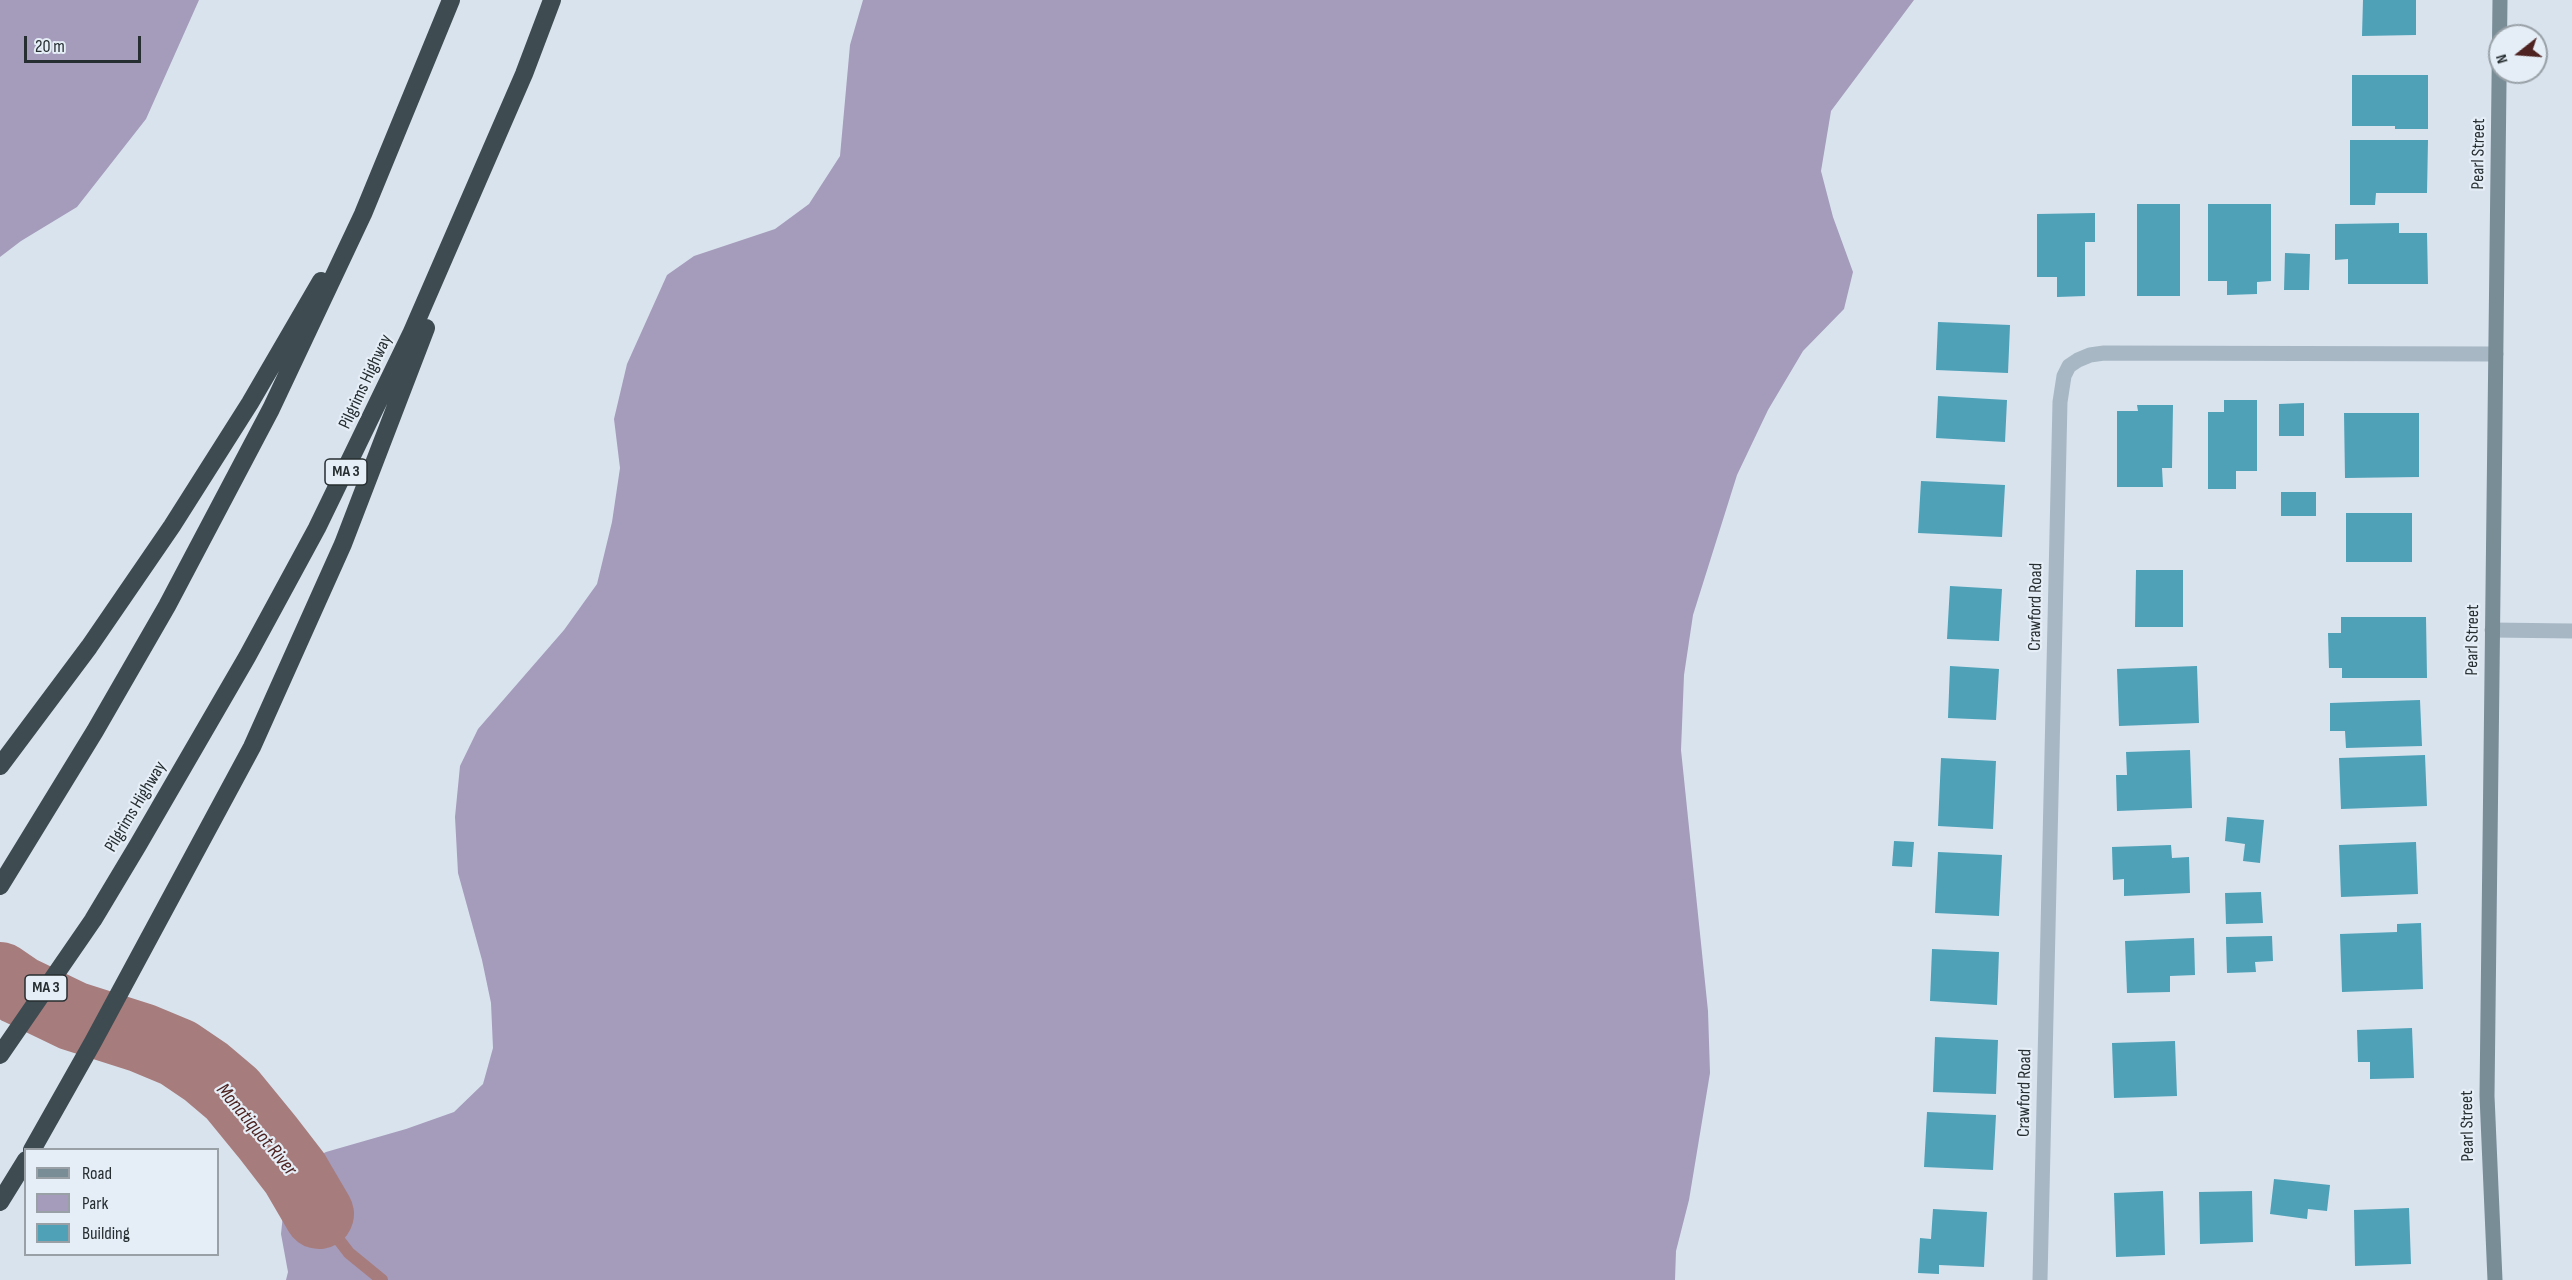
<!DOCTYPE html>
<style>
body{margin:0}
#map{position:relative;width:2572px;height:1280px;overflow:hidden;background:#d9e3ee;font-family:"Sofia Sans Condensed",sans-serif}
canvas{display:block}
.legend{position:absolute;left:24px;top:1148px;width:195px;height:108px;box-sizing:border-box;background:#e5edf6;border:2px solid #99a1a7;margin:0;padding:8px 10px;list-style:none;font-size:18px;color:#262e31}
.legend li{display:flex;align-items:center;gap:12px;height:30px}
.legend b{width:30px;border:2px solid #99a1a7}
.north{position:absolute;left:2488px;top:24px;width:60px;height:60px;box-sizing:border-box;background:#e5edf6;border:2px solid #99a1a7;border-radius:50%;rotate:253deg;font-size:16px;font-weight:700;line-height:24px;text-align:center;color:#262e31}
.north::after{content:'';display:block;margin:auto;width:21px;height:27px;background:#4e2321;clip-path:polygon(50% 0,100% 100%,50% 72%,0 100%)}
.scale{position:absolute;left:24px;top:36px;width:117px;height:27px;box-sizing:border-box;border:3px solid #262e31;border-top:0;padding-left:8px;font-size:18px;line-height:21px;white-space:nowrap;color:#262e31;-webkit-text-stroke:4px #e5edf6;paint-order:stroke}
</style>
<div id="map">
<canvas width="2572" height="1280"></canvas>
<ul class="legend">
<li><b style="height:8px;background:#798d97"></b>Road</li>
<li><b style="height:16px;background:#a59bbb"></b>Park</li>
<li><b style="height:16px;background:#4ea1b7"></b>Building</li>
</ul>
<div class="north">N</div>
<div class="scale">20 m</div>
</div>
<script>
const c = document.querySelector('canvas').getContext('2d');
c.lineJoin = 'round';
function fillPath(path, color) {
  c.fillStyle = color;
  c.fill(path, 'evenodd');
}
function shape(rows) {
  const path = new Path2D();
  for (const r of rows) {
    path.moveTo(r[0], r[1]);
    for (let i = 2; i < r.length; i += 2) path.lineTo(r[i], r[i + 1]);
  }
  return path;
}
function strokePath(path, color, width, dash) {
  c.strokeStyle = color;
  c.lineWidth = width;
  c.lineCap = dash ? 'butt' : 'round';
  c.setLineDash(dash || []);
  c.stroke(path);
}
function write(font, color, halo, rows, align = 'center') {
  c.font = font + ' "Sofia Sans Condensed",sans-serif';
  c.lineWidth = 4.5;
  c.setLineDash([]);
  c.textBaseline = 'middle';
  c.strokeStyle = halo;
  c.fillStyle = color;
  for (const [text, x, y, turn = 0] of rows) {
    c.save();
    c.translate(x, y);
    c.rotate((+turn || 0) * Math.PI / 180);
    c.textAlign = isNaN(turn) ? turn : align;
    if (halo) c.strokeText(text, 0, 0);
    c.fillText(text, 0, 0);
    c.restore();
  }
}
fillPath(shape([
 [0,0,199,0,146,119,77,207,21,241,0,257],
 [863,0,1914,0,1831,111,1821,171,1833,217,1853,272,1844,309,1803,351,1768,410,1737,475,1693,615,1684,675,1681,750,1708,1011,1710,1073,1689,1200,1676,1251,1675,1280,286,1280,288,1272,281,1234,285,1195,304,1163,326,1152,406,1129,454,1112,483,1084,493,1048,491,1003,482,960,458,873,455,817,460,766,478,729,564,630,597,584,612,522,620,468,614,419,627,364,667,275,694,256,775,229,809,204,840,156,850,45]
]), '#a59bbb');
strokePath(shape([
 [319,1214,349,1253,382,1280]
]), '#a77c7c', 12);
strokePath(shape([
 [0,977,19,990,73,1016,142,1038,178,1053,206,1072,232,1094,268,1138,295,1173,319,1214]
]), '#a77c7c', 70);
fillPath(shape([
 [2363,0,2416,0,2416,35,2362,36],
 [2352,75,2428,75,2428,129,2395,129,2395,126,2352,126],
 [2350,140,2428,140,2427,193,2376,193,2375,205,2350,205],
 [2137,204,2180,204,2180,296,2137,296],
 [2208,204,2271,204,2271,281,2257,282,2257,294,2227,295,2227,281,2208,281],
 [2095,213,2095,242,2085,242,2085,296,2057,297,2057,277,2037,277,2037,214],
 [2399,223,2399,233,2427,233,2428,284,2348,284,2348,259,2335,260,2335,224],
 [2285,253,2310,254,2309,290,2284,290],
 [1938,322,2010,325,2008,373,1936,370],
 [1938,396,2007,400,2005,442,1936,438],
 [2224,400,2257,400,2257,471,2236,471,2236,489,2208,489,2208,412,2224,412],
 [2304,403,2304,436,2279,436,2279,404],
 [2137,405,2173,405,2172,468,2162,468,2163,487,2117,487,2117,411,2138,411],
 [2344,413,2419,413,2419,477,2345,478],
 [1921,481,2005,485,2002,537,1918,533],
 [2281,492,2316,492,2316,516,2281,516],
 [2346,513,2412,513,2412,562,2346,562],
 [2136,570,2183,570,2183,627,2135,627],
 [1950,586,2002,589,1999,641,1947,639],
 [2341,617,2426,617,2427,678,2342,678,2342,668,2329,668,2328,633,2341,633],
 [1950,666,1999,669,1996,720,1948,718],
 [2197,666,2199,723,2119,726,2117,669],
 [2420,700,2422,746,2346,748,2345,731,2330,731,2330,703],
 [2190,750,2192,808,2117,811,2116,775,2127,775,2126,752],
 [2425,755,2427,806,2341,809,2339,758],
 [1941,758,1996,761,1993,829,1938,826],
 [2227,817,2264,820,2260,863,2243,861,2245,844,2225,841],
 [1894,841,1914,842,1912,867,1892,866],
 [2416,842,2418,894,2341,897,2339,845],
 [2171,845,2172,858,2189,857,2190,893,2124,896,2124,879,2113,880,2112,847],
 [1938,852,2002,855,1999,916,1935,913],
 [2261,892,2263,923,2226,924,2225,893],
 [2421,923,2423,989,2342,992,2340,934,2397,932,2397,924],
 [2272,936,2273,961,2255,962,2256,972,2227,973,2226,937],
 [2194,938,2195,975,2170,976,2170,992,2127,993,2125,941],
 [1932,949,1999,952,1997,1005,1930,1001],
 [2412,1028,2414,1078,2370,1079,2370,1062,2358,1062,2357,1030],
 [1935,1037,1998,1040,1996,1094,1933,1092],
 [2175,1041,2177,1096,2114,1098,2112,1043],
 [1927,1112,1996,1115,1993,1170,1924,1167],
 [2274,1179,2330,1185,2327,1211,2308,1209,2307,1219,2270,1214],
 [2163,1191,2165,1255,2116,1257,2114,1193],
 [2252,1191,2253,1242,2200,1244,2199,1192],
 [2409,1208,2411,1264,2355,1266,2354,1210],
 [1933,1209,1987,1212,1984,1267,1939,1265,1939,1274,1918,1273,1920,1238,1931,1239]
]), '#4ea1b7');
strokePath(shape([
 [2492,630,2572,631],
 [2040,1280,2060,402,2064,376,2069,366,2078,360,2090,355,2104,353,2496,354]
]), '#a7b8c4', 15);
strokePath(shape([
 [2495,1280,2487,1096,2500,0]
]), '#798d97', 15);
strokePath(shape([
 [0,766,89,647,172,526,250,403,321,281],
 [0,886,95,731,167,606,271,409,363,214,451,0],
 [0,1055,93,920,138,845,247,657,317,528,411,334,524,74,552,0],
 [32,1150,93,1042,252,747,343,544,426,328],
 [0,1202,26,1160]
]), '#3e4c51', 18);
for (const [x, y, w] of [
 [346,472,42],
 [46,988,42]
]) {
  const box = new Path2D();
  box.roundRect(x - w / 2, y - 13, w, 26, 4.5);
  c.fillStyle = '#e5edf6';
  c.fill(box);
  strokePath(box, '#262e31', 1.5);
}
write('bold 16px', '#262e31', null, [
 ["MA 3",346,472],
 ["MA 3",46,988]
]);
write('18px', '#262e31', '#e5edf6', [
 ["Pearl Street",2479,154,-89],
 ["Pilgrims Highway",366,382,-65],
 ["Crawford Road",2036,607,-89],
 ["Pearl Street",2473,640,-89],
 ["Pilgrims Highway",136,807,-59],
 ["Crawford Road",2025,1093,-89],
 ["Pearl Street",2468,1126,-91]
]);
write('italic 20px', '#4e2321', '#e5edf6', [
 ["Monatiquot River",256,1130,50]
]);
</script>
